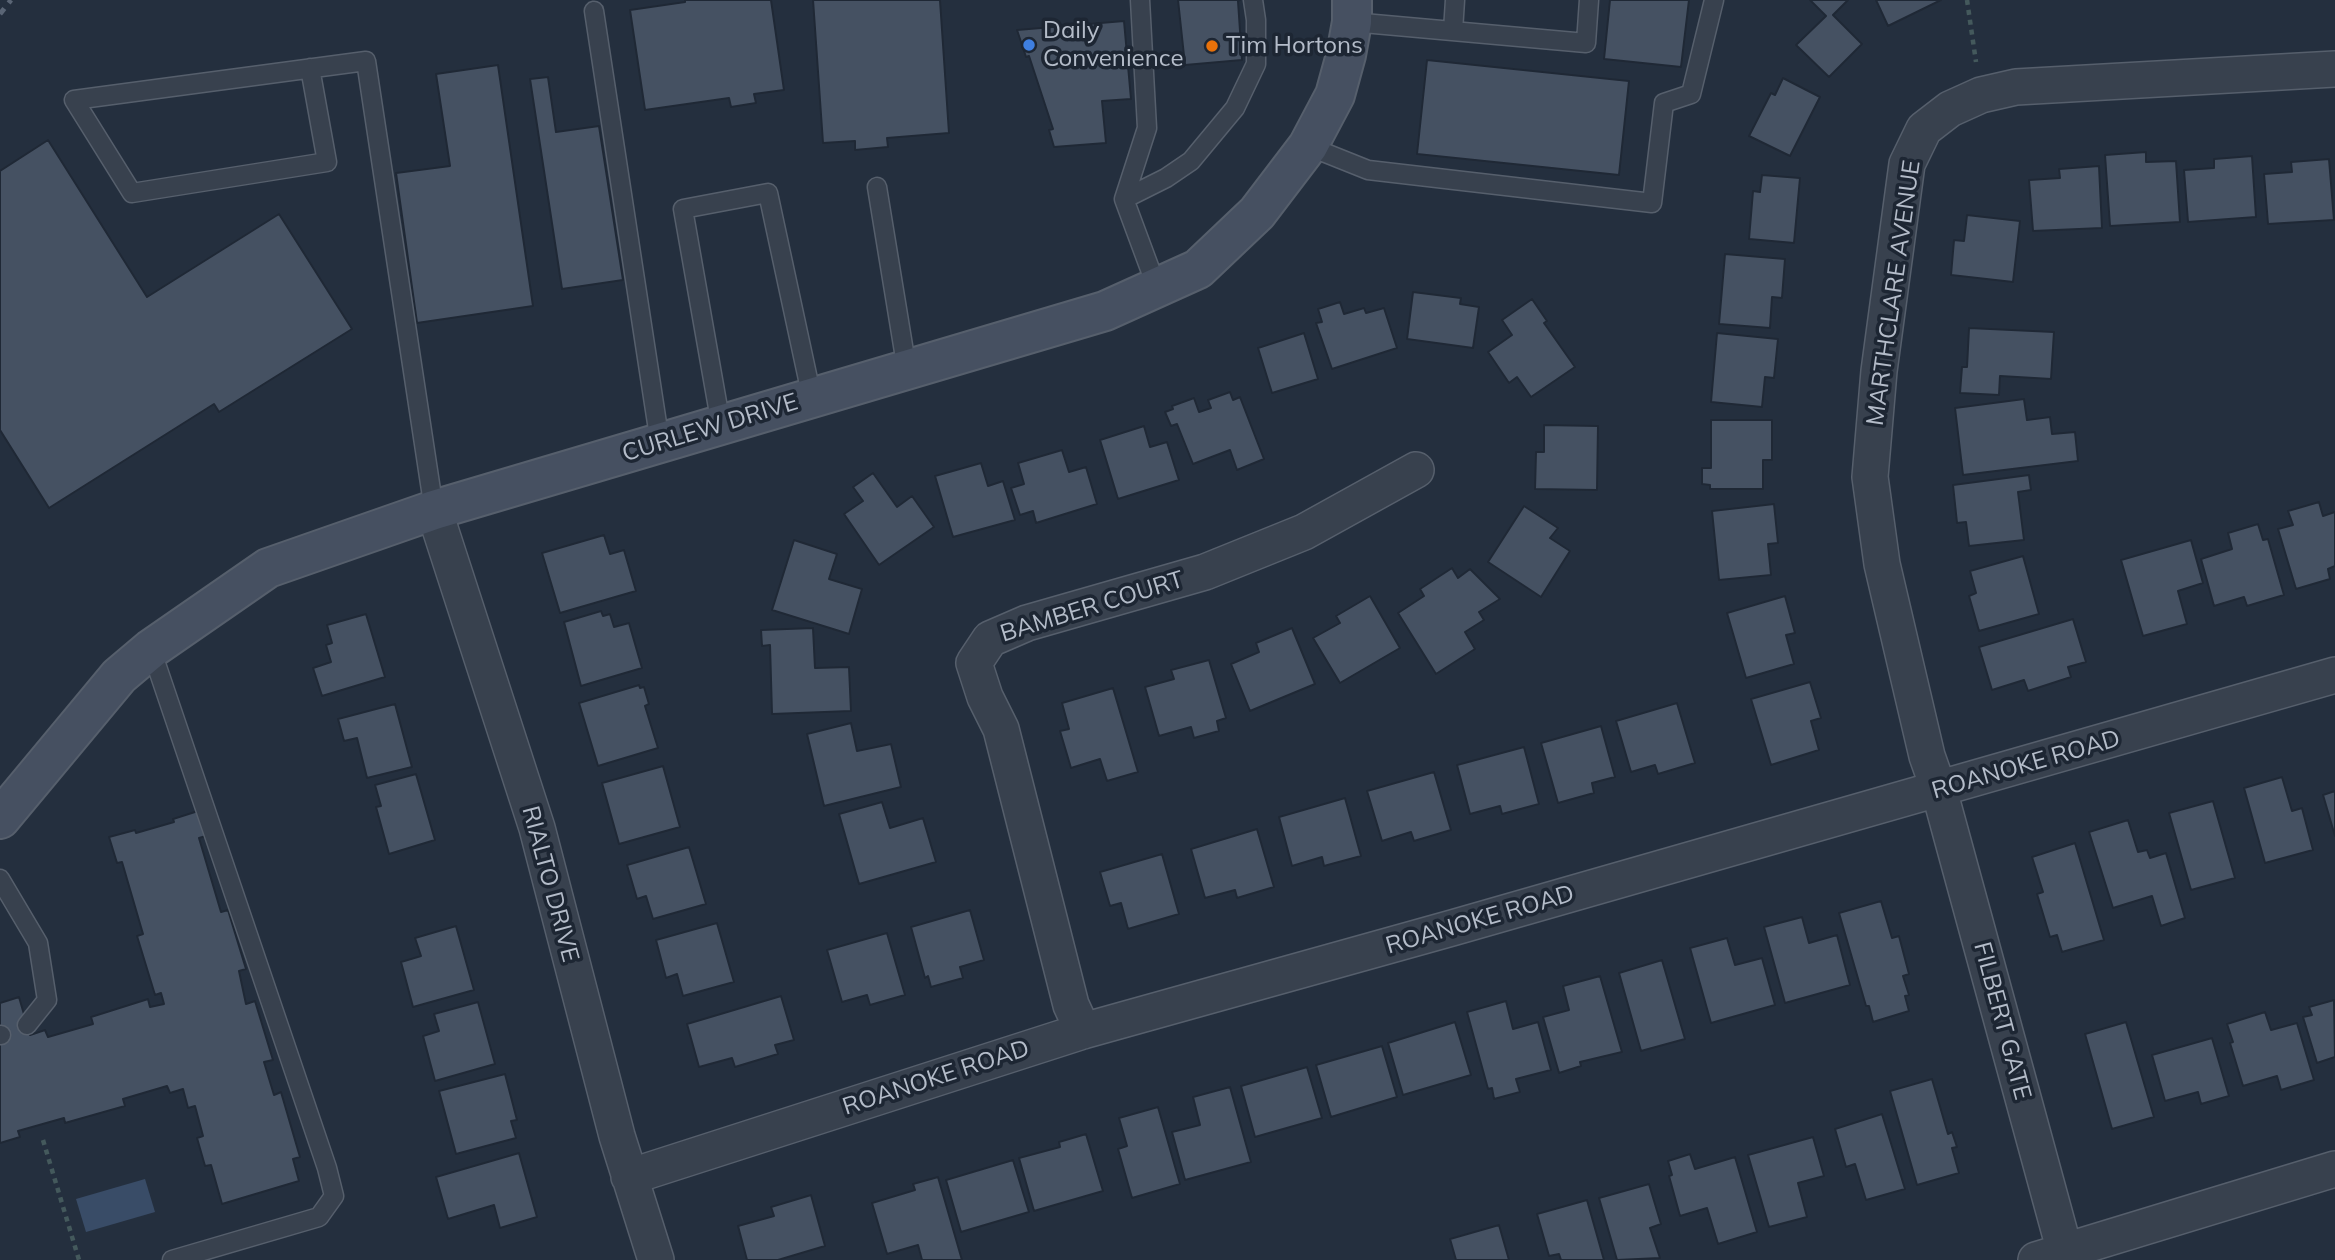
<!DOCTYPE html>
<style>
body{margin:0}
canvas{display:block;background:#242f3e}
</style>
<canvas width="2335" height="1260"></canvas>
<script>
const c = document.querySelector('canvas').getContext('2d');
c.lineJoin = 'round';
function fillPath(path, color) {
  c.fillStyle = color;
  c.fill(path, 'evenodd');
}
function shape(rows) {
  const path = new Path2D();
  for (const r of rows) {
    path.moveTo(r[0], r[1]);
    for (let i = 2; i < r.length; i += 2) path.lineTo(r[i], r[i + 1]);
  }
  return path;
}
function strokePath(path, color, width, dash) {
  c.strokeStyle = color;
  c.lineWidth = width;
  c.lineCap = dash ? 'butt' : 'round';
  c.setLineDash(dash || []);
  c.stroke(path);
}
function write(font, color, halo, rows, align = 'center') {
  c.font = font + ' Mulish,sans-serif';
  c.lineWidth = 7;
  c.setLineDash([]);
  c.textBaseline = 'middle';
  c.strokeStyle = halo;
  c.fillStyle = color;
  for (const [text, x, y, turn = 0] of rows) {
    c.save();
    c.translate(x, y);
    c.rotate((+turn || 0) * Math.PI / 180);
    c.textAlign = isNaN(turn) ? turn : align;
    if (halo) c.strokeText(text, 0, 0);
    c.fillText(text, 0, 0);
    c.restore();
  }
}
fillPath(shape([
 [145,1179,155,1212,86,1232,76,1199]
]), '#394c67');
const building = shape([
 [685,0,771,0,784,90,754,94,756,103,731,107,729,98,645,110,630,10,685,2,685,0],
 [813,0,940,0,949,133,887,138,888,147,855,150,855,141,823,143,813,0],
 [1178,0,1240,0,1238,1,1242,60,1185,65,1178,0],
 [1610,0,1689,0,1681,67,1604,59,1610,0],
 [1810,0,1848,0,1833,15,1862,44,1829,77,1796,45,1826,16,1810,0],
 [1876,0,1941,0,1888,26,1876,0],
 [1124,21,1131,99,1102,101,1106,143,1054,147,1049,130,1053,129,1029,56,1026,57,1017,30,1124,21],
 [1427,60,1629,81,1619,175,1417,154,1427,60],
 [498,65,533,306,417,323,396,173,450,166,436,74,498,65],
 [548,77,556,132,599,126,623,280,562,289,530,79,548,77],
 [1783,78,1820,97,1790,156,1749,136,1771,93,1775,95,1783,78],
 [48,140,147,297,279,214,352,329,219,412,214,404,49,508,0,430,0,171,48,140],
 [2146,152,2146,162,2176,161,2180,222,2110,226,2105,155,2146,152],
 [2252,156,2256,217,2188,222,2184,170,2214,168,2214,159,2252,156],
 [2329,159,2334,220,2268,224,2264,174,2292,172,2291,162,2329,159],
 [2099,166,2102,228,2033,231,2029,180,2060,178,2059,169,2099,166],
 [1762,175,1800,178,1794,243,1749,239,1753,191,1760,192,1762,175],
 [1967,215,2020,221,2013,282,1951,275,1954,240,1964,241,1967,215],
 [1725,254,1785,259,1782,298,1772,297,1770,328,1719,324,1725,254],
 [1413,292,1461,298,1460,304,1479,307,1473,348,1407,339,1413,292],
 [1532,299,1547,321,1544,323,1575,367,1531,397,1517,377,1509,383,1488,352,1512,335,1502,320,1532,299],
 [1340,302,1344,314,1364,308,1366,313,1384,308,1397,348,1332,369,1316,323,1322,322,1318,309,1340,302],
 [1969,328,2054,332,2051,379,2000,376,1999,395,1960,393,1962,367,1967,367,1969,328],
 [1304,333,1318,379,1272,393,1258,348,1304,333],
 [1717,333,1778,339,1774,378,1765,377,1762,407,1711,402,1717,333],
 [1230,392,1233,400,1240,397,1264,459,1237,470,1230,450,1193,464,1177,424,1171,426,1165,412,1173,409,1172,406,1194,398,1199,412,1211,408,1208,400,1230,392],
 [2024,399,2027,420,2050,417,2052,434,2075,432,2078,461,1963,475,1955,408,2024,399],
 [1711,420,1772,420,1772,460,1763,460,1763,489,1710,489,1710,485,1702,484,1702,468,1711,468,1711,420],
 [1544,425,1598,426,1597,490,1535,489,1536,452,1544,452,1544,425],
 [1144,426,1150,447,1167,442,1179,480,1118,499,1100,440,1144,426],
 [1062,450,1069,472,1086,467,1097,504,1036,523,1033,511,1020,515,1011,488,1024,484,1018,463,1062,450],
 [981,463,988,486,1003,481,1015,520,953,537,935,476,981,463],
 [873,473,897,507,912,496,934,527,879,565,844,514,863,501,853,487,873,473],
 [2029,475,2031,490,2018,492,2024,540,1969,546,1966,522,1957,523,1953,485,2029,475],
 [2319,502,2323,516,2335,512,2335,566,2328,569,2330,579,2296,589,2278,529,2293,525,2288,511,2319,502],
 [1774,504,1778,543,1768,544,1771,575,1719,580,1712,511,1774,504],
 [1524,506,1558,528,1550,538,1570,551,1541,597,1488,562,1524,506],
 [2258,524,2263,540,2268,539,2284,595,2247,606,2244,597,2214,606,2201,559,2232,549,2228,533,2258,524],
 [604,535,610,554,624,550,636,591,560,613,542,553,604,535],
 [794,540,837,554,829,579,862,589,849,634,772,610,794,540],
 [2191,540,2203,583,2178,591,2187,624,2143,636,2121,560,2191,540],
 [2023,556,2039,614,1979,631,1969,596,1976,593,1970,571,2023,556],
 [1452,568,1458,578,1470,569,1500,599,1479,612,1484,620,1465,632,1475,649,1436,674,1398,613,1424,596,1420,589,1452,568],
 [1370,596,1400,648,1340,683,1313,638,1340,623,1336,616,1370,596],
 [1785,596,1795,633,1786,635,1794,664,1746,678,1727,613,1785,596],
 [601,611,603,616,610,614,614,627,629,623,642,668,581,686,564,622,601,611],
 [366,614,385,677,322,696,313,668,331,662,326,645,332,643,327,625,366,614],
 [2073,619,2086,662,2068,667,2071,677,2028,691,2024,680,1992,690,1979,647,2073,619],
 [813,628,815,668,849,667,851,711,772,714,770,645,762,646,761,630,813,628],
 [1292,628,1315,684,1250,711,1231,664,1259,652,1256,643,1292,628],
 [1209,660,1226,718,1217,721,1219,731,1194,738,1191,727,1159,736,1145,687,1174,679,1171,670,1209,660],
 [1810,682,1821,718,1811,721,1819,750,1771,765,1751,699,1810,682],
 [639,685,640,688,644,687,649,704,645,706,658,748,598,766,579,703,639,685],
 [1113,688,1138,772,1107,781,1100,759,1071,768,1060,731,1069,729,1062,703,1113,688],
 [1677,703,1695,763,1658,774,1655,765,1631,772,1616,721,1677,703],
 [395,704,412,767,367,778,357,738,344,741,338,719,395,704],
 [851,723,857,751,891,744,901,787,824,806,807,734,851,723],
 [1601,726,1615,777,1592,783,1594,793,1558,803,1541,743,1601,726],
 [1524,747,1539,804,1502,814,1500,806,1470,814,1457,765,1524,747],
 [663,766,680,827,619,844,602,783,663,766],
 [1434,772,1451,830,1414,841,1411,832,1382,841,1367,791,1434,772],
 [416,774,435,840,389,854,376,807,381,806,375,785,416,774],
 [2282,777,2292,811,2302,808,2313,850,2265,863,2244,788,2282,777],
 [2335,791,2335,836,2323,795,2335,791],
 [1345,798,1361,856,1324,866,1322,857,1292,866,1279,817,1345,798],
 [2213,801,2235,878,2191,890,2169,813,2213,801],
 [882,802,890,828,923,818,936,862,859,884,839,814,882,802],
 [198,811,206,836,199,838,221,912,228,910,246,969,239,971,246,1004,255,1001,273,1060,264,1062,274,1095,281,1092,300,1157,293,1159,299,1181,222,1204,211,1165,205,1166,197,1138,203,1136,195,1106,188,1108,183,1089,170,1093,167,1086,123,1099,125,1106,65,1123,64,1118,18,1131,20,1137,0,1143,0,1003,19,997,30,1035,45,1030,48,1037,93,1024,91,1017,148,999,150,1007,164,1004,161,993,155,995,137,936,143,934,122,862,117,863,109,837,135,830,136,833,174,822,173,819,198,811],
 [2128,820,2138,852,2147,850,2150,858,2166,853,2185,918,2161,926,2152,896,2113,908,2089,832,2128,820],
 [1257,829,1274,887,1237,898,1235,890,1205,898,1191,849,1257,829],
 [2075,843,2104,940,2062,952,2057,935,2050,937,2037,894,2043,892,2032,857,2075,843],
 [689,847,706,904,653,919,646,896,637,899,627,865,689,847],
 [1162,854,1179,914,1128,929,1121,903,1110,906,1100,872,1162,854],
 [1881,901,1892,938,1899,936,1909,974,1903,976,1909,995,1905,996,1909,1011,1873,1022,1869,1006,1866,1006,1839,913,1881,901],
 [970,910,984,960,960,967,963,978,931,987,928,976,925,978,911,927,970,910],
 [1802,917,1809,943,1837,935,1850,985,1785,1003,1764,927,1802,917],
 [717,923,734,982,683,996,677,974,666,978,656,940,717,923],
 [456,926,474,990,413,1007,401,962,421,956,415,938,456,926],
 [887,933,905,995,870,1005,867,995,842,1002,827,950,887,933],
 [1727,938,1735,965,1762,958,1775,1005,1711,1023,1690,948,1727,938],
 [1662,960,1685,1039,1641,1051,1619,973,1662,960],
 [1600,976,1622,1052,1580,1062,1581,1066,1559,1073,1543,1017,1569,1010,1563,986,1600,976],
 [781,996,794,1040,775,1045,778,1054,735,1067,732,1058,699,1067,687,1024,781,996],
 [2334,1000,2335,1057,2317,1063,2303,1017,2312,1015,2309,1007,2334,1000],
 [1506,1001,1513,1029,1538,1022,1551,1070,1516,1079,1520,1092,1494,1099,1492,1088,1488,1089,1467,1012,1506,1001],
 [478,1002,495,1064,435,1081,423,1036,439,1031,434,1014,478,1002],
 [2265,1012,2271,1030,2297,1023,2314,1080,2281,1090,2277,1076,2243,1086,2230,1043,2233,1042,2227,1024,2265,1012],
 [1455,1022,1471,1075,1403,1095,1388,1043,1455,1022],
 [2126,1022,2154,1117,2112,1129,2085,1034,2126,1022],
 [2212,1038,2229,1096,2201,1104,2198,1092,2165,1101,2152,1055,2212,1038],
 [1382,1046,1397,1097,1331,1117,1316,1065,1382,1046],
 [1307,1067,1322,1118,1255,1137,1241,1086,1307,1067],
 [505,1074,517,1120,511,1121,516,1138,456,1154,439,1091,505,1074],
 [1932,1079,1948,1134,1952,1132,1957,1147,1952,1148,1959,1173,1917,1185,1890,1091,1932,1079],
 [1230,1087,1251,1162,1185,1180,1172,1132,1200,1125,1193,1097,1230,1087],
 [1158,1107,1180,1184,1132,1198,1118,1149,1127,1146,1119,1118,1158,1107],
 [1882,1114,1905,1189,1866,1200,1855,1164,1846,1167,1835,1129,1882,1114],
 [1086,1134,1103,1191,1034,1211,1019,1158,1060,1147,1059,1142,1086,1134],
 [1813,1137,1824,1176,1798,1183,1807,1217,1769,1227,1748,1155,1813,1137],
 [519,1153,537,1217,500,1228,494,1205,448,1219,436,1177,519,1153],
 [1690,1154,1695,1169,1735,1157,1757,1232,1718,1244,1707,1208,1680,1216,1669,1176,1672,1175,1668,1161,1690,1154],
 [1013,1160,1029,1212,961,1232,946,1180,1013,1160],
 [938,1177,962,1260,922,1260,918,1245,887,1254,872,1203,915,1190,913,1184,938,1177],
 [1649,1184,1661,1224,1650,1228,1660,1258,1617,1260,1599,1198,1649,1184],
 [811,1195,825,1246,778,1260,747,1260,738,1226,774,1216,771,1207,811,1195],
 [1587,1200,1604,1260,1561,1260,1559,1254,1549,1256,1537,1214,1587,1200],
 [1499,1225,1509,1260,1456,1260,1450,1239,1499,1225]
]);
fillPath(building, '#455162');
strokePath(building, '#1f2835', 2);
const lane = shape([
 [1140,0,1147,128,1124,199,1157,288],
 [594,11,660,443],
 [1352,22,1586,43,1589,0],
 [1453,31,1455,0],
 [310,68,327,162,132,193,74,100,366,61,434,510],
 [1308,146,1368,170,1652,203,1664,103,1691,94,1714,0],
 [877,187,907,370],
 [1124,199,1166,178,1191,161,1235,108,1256,64,1256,20,1253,0],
 [721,425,683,209,768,193,812,398],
 [151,649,327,1168,334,1196,319,1217,172,1260],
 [0,879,38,943,47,1000,27,1025],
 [0,1035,1,1035]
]);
const street = shape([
 [434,510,537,828,617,1136,656,1260],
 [1083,1031,1071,1005,1001,729,985,697,974,663,990,639,1027,623,1205,572,1304,532,1416,470],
 [629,1177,1083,1031,1452,928,2335,675],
 [2065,1252,1939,790,1927,756,1882,564,1870,477,1879,371,1907,164,1924,129,1950,109,1981,95,2016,87,2335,69],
 [2036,1260,2335,1169]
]);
const secondary = shape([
 [0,819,119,676,151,649,268,568,434,510,1105,311,1198,269,1257,213,1308,146,1335,95,1346,55,1352,22,1352,0]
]);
strokePath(lane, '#565f6c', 21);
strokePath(street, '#565f6c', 38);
strokePath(secondary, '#565f6c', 42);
strokePath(shape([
 [1967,0,1976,62],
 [43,1140,79,1260]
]), '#44595c', 4.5, [5, 5]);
strokePath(lane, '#38414e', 18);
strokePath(street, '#38414e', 35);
strokePath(secondary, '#465061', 38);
strokePath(shape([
 [0,14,11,0]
]), '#5a6575', 5, [7, 7]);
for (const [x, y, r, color] of [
 [1029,45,7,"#3f7fe0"],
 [1212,46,7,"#e8710a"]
]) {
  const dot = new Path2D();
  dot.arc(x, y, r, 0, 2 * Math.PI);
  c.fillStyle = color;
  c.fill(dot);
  strokePath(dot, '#1d2633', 2.5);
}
write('24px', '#b4bcc9', '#1d2633', [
 ["Daily",1043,31],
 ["Convenience",1043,59],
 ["Tim Hortons",1226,46]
], 'left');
write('24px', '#b4bcc9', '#1d2633', [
 ["MARTHCLARE AVENUE",1894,293,-82],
 ["CURLEW DRIVE",710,428,-17],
 ["BAMBER COURT",1092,607,-17],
 ["ROANOKE ROAD",2026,765,-16],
 ["RIALTO DRIVE",550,884,75],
 ["ROANOKE ROAD",1480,920,-16],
 ["FILBERT GATE",2002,1021,75],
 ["ROANOKE ROAD",936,1078,-18]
]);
</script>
